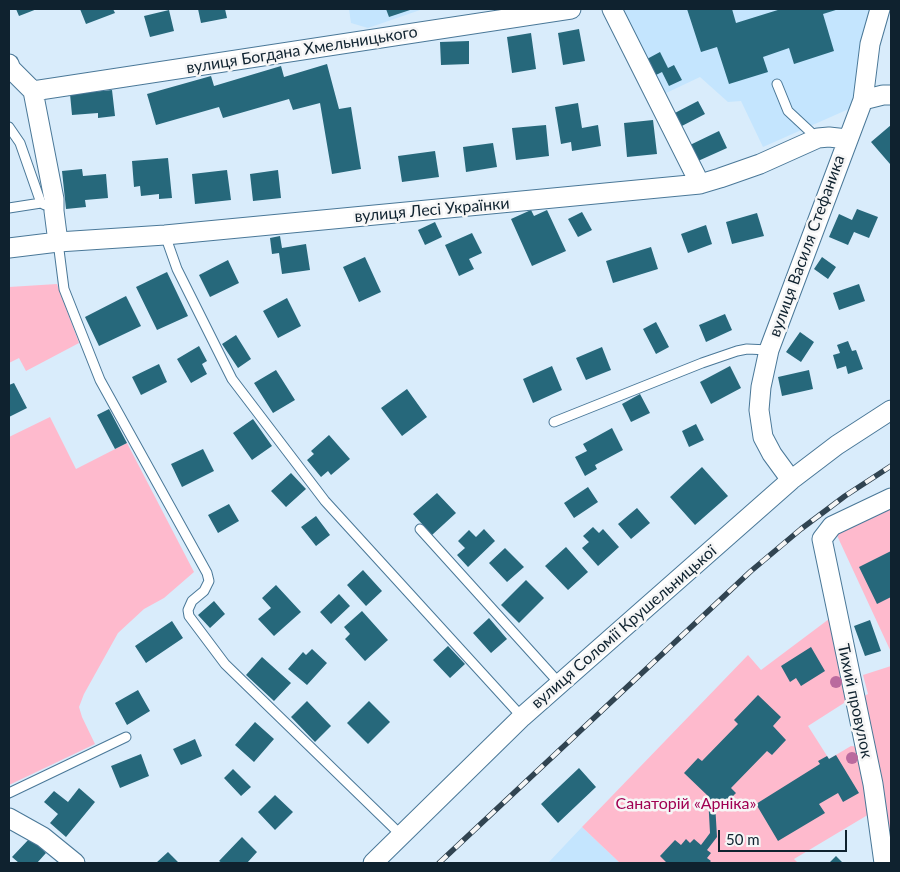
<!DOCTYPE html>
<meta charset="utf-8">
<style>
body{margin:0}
#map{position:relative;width:900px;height:872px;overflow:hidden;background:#d9ecfb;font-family:Lato,sans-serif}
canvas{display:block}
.frame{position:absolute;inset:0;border:10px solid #0f222f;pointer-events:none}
.scale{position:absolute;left:718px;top:830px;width:129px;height:22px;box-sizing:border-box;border:2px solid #0f222f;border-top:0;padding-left:6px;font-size:15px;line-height:18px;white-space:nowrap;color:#0f222f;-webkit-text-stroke:4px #f6f6f6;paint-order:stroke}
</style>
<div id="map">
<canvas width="900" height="872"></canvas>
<div class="frame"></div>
<div class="scale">50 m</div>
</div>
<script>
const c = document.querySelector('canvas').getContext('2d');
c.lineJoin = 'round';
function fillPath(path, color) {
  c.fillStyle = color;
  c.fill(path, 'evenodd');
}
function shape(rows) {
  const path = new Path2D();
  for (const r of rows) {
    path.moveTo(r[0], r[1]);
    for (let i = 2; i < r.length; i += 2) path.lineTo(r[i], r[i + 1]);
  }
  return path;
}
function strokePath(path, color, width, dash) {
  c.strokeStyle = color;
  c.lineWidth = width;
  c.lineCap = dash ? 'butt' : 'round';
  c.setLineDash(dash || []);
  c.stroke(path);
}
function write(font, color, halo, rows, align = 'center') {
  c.font = font + ' Lato,sans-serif';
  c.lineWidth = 5;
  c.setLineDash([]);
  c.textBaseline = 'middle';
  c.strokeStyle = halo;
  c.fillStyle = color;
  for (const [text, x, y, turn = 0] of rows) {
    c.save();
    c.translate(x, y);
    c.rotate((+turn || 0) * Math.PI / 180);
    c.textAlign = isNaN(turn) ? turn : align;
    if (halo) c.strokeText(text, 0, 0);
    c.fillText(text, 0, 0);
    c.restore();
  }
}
fillPath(shape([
 [349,9,423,9,368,28,351,23],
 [620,9,870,9,868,14,855,98,851,108,763,147,741,101,728,102,700,77,662,95],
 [582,827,620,863,548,863]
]), '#c4e5fe');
fillPath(shape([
 [57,284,79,343,26,371,19,358,9,363,9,287],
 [50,417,76,469,127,443,194,572,164,598,144,609,118,633,84,694,79,707,82,717,95,744,9,785,9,437],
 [891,501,891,652,834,529],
 [829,619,846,698,844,703,808,726,829,759,851,746,858,747,871,813,794,859,798,863,620,863,582,827,748,655,761,670],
 [891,666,891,863,860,698,868,694,863,675]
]), '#febacd');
fillPath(shape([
 [16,9,37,9,19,16],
 [80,9,113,9,115,13,86,24],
 [198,9,225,9,227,18,201,23],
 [386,9,413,9,389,17],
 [687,9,732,9,736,23,781,9,839,9,823,14,834,51,794,64,789,48,763,57,768,72,729,84,717,47,701,52],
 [169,10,174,31,150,37,144,16],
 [579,29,585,61,563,65,558,33],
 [531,33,536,69,512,73,507,37],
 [469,41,469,64,441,65,440,42],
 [660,52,668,68,674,65,682,80,669,86,662,72,656,75,647,59],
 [327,64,339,109,351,107,361,169,332,174,320,103,293,110,289,99,223,118,219,107,156,125,147,94,211,76,214,86,281,66,284,77],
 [112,90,115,116,98,118,98,113,72,115,70,94],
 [698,101,705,114,678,128,671,115],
 [578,103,582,128,598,125,601,146,572,151,571,142,561,144,555,107],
 [653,120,657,154,627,157,624,123],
 [546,125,549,156,516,160,512,128],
 [891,125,891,163,890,164,871,142],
 [719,131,727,148,698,161,690,145],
 [493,143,497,167,466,172,463,147],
 [435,151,439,177,402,182,398,156],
 [168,158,172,198,159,199,159,194,141,196,140,186,134,187,132,161],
 [82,169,83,176,106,174,108,198,85,200,86,207,66,209,62,171],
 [227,170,231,200,195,204,192,174],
 [278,170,281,198,253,201,250,174],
 [857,209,878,217,869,238,854,232,848,245,829,237,839,214,852,220],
 [531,210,534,216,547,210,566,251,532,266,511,219],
 [582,212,592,230,578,237,568,219],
 [757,213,764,236,732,244,726,222],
 [435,222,442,237,425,245,418,230],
 [706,225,712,244,688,253,681,234],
 [472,233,482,253,469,259,474,269,459,276,445,245],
 [280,236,282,248,306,244,310,270,282,274,279,253,272,254,270,238],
 [651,247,658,269,613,283,606,261],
 [365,257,381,292,359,302,343,267],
 [822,257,836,267,828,279,814,269],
 [228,260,239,283,210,297,199,275],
 [167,272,188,316,157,330,136,287],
 [859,284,865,301,839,310,833,293],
 [126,296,141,326,99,346,85,317],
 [287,298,301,326,278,338,263,311],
 [725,314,732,330,706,342,699,325],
 [656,322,669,347,656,354,643,329],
 [800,332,814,342,801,362,786,352],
 [236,335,251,359,238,368,222,344],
 [848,341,852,351,856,350,863,369,848,374,846,366,837,369,833,355,840,353,837,345],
 [199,346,207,361,202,364,207,374,191,383,177,359],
 [602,347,611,370,586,380,576,358],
 [159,364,167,382,141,395,132,377],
 [552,366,562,390,533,403,523,379],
 [730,366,741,388,711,404,700,382],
 [276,370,295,400,273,413,254,383],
 [809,370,813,389,782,396,778,377],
 [14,383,27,408,9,417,9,385],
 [407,389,427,417,402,436,381,408],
 [640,394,650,413,631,422,622,404],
 [109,409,127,443,115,449,97,415],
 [253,419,272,446,252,460,233,433],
 [696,424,704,440,689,447,682,431],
 [612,428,623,450,595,465,597,469,585,476,575,457,587,451,583,444],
 [329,435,350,459,331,475,328,471,321,477,307,460,314,454,311,451],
 [203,449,214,471,182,487,171,464],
 [702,467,728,496,695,525,670,497],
 [291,473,306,489,286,507,271,491],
 [588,487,598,502,574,518,564,503],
 [437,493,456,513,432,535,413,514],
 [229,504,239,521,218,533,208,515],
 [637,508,650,523,631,539,618,524],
 [316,516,330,535,316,546,301,527],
 [593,527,599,533,603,529,619,547,598,566,582,548,589,542,583,536],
 [484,529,495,541,468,567,457,555,465,548,458,541,469,530,476,537],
 [566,547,588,572,568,590,545,566],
 [505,548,524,567,507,582,489,563],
 [891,551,891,597,877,604,859,567],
 [363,570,382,591,366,606,347,585],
 [526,580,544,598,519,623,501,605],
 [276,585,301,612,274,636,258,619,271,608,262,598],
 [339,594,350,606,331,624,320,612],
 [214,601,225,614,210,628,198,615],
 [362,611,388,640,365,661,345,639,350,634,344,627],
 [489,618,507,639,491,653,473,633],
 [870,620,881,651,865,656,854,626],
 [172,621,183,638,146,663,135,646],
 [448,646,465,664,450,678,433,660],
 [811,647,825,671,801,686,796,678,790,682,781,666],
 [312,649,327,663,307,685,288,669,303,652,306,655],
 [262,657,291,683,274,701,246,675],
 [138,690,150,711,127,725,115,703],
 [758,695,781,717,773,726,786,740,772,755,767,751,731,788,736,793,721,808,715,803,717,837,707,850,711,853,707,858,711,861,709,863,665,863,666,862,660,856,675,840,681,845,686,839,690,843,694,839,701,845,710,833,708,796,684,773,698,758,702,761,738,724,734,720],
 [307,701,331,726,315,742,291,717],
 [369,701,390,722,368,744,347,723],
 [255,722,274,739,254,762,235,745],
 [195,739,202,756,181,765,173,749],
 [141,754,149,776,120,788,111,766],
 [836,755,859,793,843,802,838,793,819,804,825,813,778,841,756,804,820,764,818,761,827,756,829,759],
 [579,768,596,787,558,823,541,804],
 [233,769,251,787,241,796,224,778],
 [79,788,95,802,66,837,50,823,58,814,44,802,54,791,68,802],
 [275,795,293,812,275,830,258,812],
 [242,837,257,852,247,863,222,863,219,861],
 [30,838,46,853,37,863,19,863,12,857],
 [168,852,179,863,156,863],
 [836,856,843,863,829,863]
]), '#26687b');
const service = shape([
 [777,84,788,111,817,138],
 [9,127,20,143,41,203],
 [9,208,41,203,45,205],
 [165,235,177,269,232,379,325,501,522,717],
 [58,242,64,289,100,380,207,573,209,581,204,591,192,601,188,610,189,616,225,664,401,835],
 [554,422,702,363,737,351,747,349,769,350],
 [420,529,560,684],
 [9,793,126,737]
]);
const minor = shape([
 [612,9,700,184],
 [9,64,11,69,33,91,54,199,54,211,58,242],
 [33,91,571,9],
 [863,100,883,95,891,95],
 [9,248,58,242,165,235,700,184,720,178,760,164,818,138,829,137,847,139],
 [791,480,772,454,763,437,759,410,761,387,769,350,863,100,870,44,880,9],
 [9,818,43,837,75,863],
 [373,863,522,717,791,480,837,445,891,410],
 [884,863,873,784,822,539,832,526,891,498]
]);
strokePath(service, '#4a7898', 11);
strokePath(minor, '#4a7898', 21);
strokePath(service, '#fff', 9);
strokePath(minor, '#fff', 19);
const rail = shape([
 [439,863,751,571,801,529,845,496,891,466]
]);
strokePath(rail, '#314451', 5.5);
strokePath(rail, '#f6f6f6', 4, [11]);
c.fillStyle = '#ba6a9e';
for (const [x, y] of [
 [836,682],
 [852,758]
]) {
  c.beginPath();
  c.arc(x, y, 6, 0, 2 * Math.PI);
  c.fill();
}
write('16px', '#0f222f', '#f6f6f6', [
 ["вулиця Богдана Хмельницького",302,50,-9],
 ["вулиця Лесі Українки",432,210,-5],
 ["вулиця Василя Стефаника",807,246,-70],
 ["вулиця Соломії Крушельницької",624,627,-41],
 ["Тихий провулок",855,701,78]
]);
write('16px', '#a00052', '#f6f6f6', [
 ["Санаторій «Арніка»",686,804]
]);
</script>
